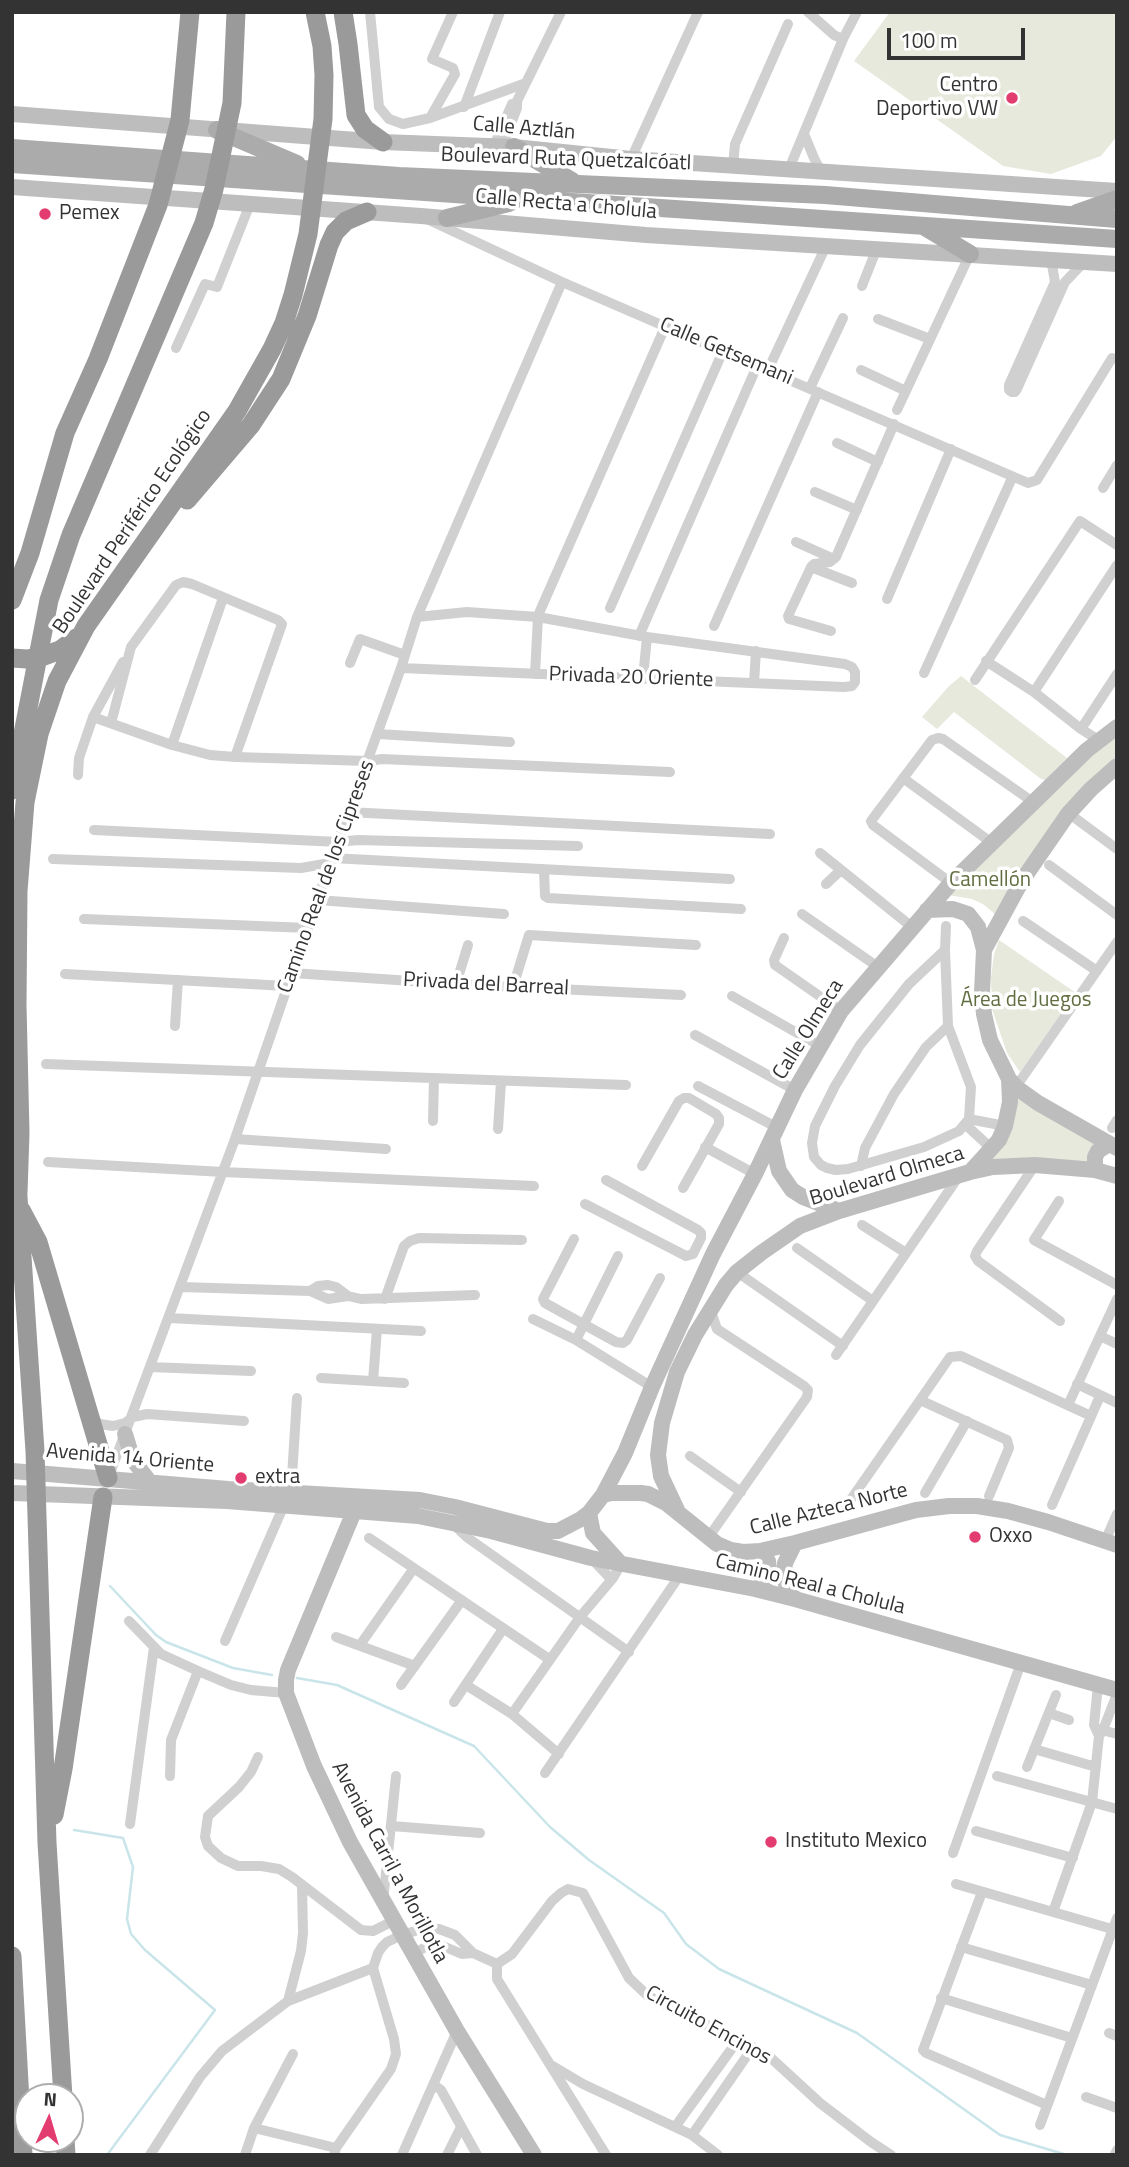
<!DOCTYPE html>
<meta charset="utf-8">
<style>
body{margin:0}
#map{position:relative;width:1129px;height:2167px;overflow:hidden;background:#fff;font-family:"Titillium Web",sans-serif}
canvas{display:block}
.frame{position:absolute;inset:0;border:14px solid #333;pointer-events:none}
.north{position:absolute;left:14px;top:2083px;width:70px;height:70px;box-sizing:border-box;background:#fff;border:2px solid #adadad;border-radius:50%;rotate:4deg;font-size:19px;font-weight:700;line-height:28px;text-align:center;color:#333}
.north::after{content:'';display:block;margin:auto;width:24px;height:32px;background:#e23c71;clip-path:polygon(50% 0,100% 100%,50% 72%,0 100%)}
.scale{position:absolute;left:887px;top:28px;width:138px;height:32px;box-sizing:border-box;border:4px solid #333;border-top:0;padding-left:9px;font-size:21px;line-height:24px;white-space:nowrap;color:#333;-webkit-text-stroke:5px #fff;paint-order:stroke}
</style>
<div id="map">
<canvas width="1129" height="2167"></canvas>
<div class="frame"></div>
<div class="north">N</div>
<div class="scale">100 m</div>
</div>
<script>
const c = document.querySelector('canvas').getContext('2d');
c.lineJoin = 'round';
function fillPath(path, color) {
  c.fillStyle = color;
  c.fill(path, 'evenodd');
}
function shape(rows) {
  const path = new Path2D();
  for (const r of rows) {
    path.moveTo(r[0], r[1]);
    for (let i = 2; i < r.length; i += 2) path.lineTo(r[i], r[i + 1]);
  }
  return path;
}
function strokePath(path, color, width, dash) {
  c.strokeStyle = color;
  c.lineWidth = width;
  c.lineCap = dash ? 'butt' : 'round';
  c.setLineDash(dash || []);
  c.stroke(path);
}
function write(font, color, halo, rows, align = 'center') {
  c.font = font + ' "Titillium Web",sans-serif';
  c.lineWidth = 7;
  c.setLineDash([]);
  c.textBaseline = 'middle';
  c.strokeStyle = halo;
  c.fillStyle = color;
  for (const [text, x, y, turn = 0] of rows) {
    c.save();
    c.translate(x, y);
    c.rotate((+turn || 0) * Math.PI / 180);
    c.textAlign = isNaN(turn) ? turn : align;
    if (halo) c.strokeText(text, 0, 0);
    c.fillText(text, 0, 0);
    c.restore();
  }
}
fillPath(shape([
 [890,12,1117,12,1117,136,1101,156,1051,174,1003,166,854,61],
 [961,676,1067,758,1045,780,1041,779,954,712,937,729,922,717,949,686],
 [1117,730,1117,756,1084,787,996,915,983,904,972,899,948,895],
 [999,940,1076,993,1020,1072,1007,1053,992,1009,991,978,994,954],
 [1016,1094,1098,1144,1090,1163,986,1167]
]), '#e6e9dc');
strokePath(shape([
 [110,1586,156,1635,166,1642,233,1668,272,1675],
 [297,1678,337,1685,474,1746,550,1827,589,1860,664,1913,686,1944,719,1969,857,2033,1000,2135,1067,2155],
 [74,1830,123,1838,133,1867,127,1919,131,1934,145,1950,215,2010,107,2155]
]), '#c9e5e9', 2.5);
strokePath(shape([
 [370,12,379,107,389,119,403,124,430,118,526,83],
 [808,12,834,35,843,39],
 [464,107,500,12],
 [430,118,455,74,453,68,432,59,453,12],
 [804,134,814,158,821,172],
 [494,146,512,104],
 [502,147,517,108,517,101,561,12],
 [631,159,698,12],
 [733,166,735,144,788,24],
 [789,169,843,39,857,12],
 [429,220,562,282,1028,483,1037,480,1112,358],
 [862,286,877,248],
 [878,319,930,339],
 [176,348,205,284,217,287,250,204],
 [768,370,826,246],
 [861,370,906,391],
 [810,388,843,318],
 [1012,392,1015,392,1017,389,1065,282,1085,261],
 [1012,392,1009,390,1009,385,1055,282,1051,259],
 [897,410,970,254],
 [837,443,878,462],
 [1103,488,1117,465],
 [815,492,857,510],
 [796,542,834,559],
 [811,567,852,583],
 [887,599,951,449],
 [610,608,723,351],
 [714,626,818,392],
 [831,631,789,619,788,616,811,567,814,564,830,562,836,557,894,424],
 [639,636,757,366],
 [986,661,1034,692,1081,729,1100,741],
 [350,663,360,639,405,655],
 [401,668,844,687,852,686,855,682,855,672,852,667,845,664,647,637,538,617,467,612,417,617],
 [924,673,1012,478],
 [535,674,538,617,540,611,665,327],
 [643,678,647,637],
 [975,680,1080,521,1117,545],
 [754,683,756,651],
 [1034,692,1117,565],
 [93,717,172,745,210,755,235,757,368,761,382,759,670,772],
 [111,723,131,647,176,585,183,582,192,584,278,620,282,624,235,757],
 [1081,729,1117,674],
 [378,734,510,742],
 [172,745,223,598],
 [78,775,79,758,93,717,123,662],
 [903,778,992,843],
 [348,812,770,834],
 [1075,818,1117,849],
 [94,830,338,842,358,840,578,846],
 [820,853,912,927],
 [332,858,730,879],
 [53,859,301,868,330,863],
 [1049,865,1117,915],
 [544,870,545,896,548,898,741,909],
 [951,883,873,825,871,821,932,740,938,738,943,739,1033,802],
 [826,884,841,870],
 [318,900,504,914],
 [802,914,878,967],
 [84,919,308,928],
 [1023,921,1097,971],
 [946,926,945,950,948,1026,971,1087,969,1119],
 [784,938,774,960,775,965,841,1011],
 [945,950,909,984,860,1045,835,1086,815,1126,812,1143,814,1157,821,1165,827,1168,836,1170,848,1169,924,1147,959,1131,969,1119],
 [292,973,456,984,681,995],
 [65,974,287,986],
 [456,984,468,945],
 [513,987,529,935,696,945],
 [732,996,820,1046],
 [175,1026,178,980],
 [695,1035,795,1090],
 [46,1064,626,1085],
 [698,1086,778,1128],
 [1013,1091,1117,942],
 [969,1119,1005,1126],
 [433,1121,434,1078],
 [966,1125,992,1149],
 [1112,1128,1117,1120],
 [498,1129,501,1082],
 [235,1139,386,1149],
 [705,1147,755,1174],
 [48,1162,223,1172,534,1186],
 [1035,1165,977,1251,975,1256,978,1261,1060,1321],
 [642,1166,679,1101,684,1098,689,1098,716,1114,719,1118,719,1124,683,1188],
 [861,1166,865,1148,894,1094,926,1047,948,1026],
 [1059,1201,1034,1240,1117,1285],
 [585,1204,686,1256,693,1254,701,1238,701,1233,698,1230,606,1180],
 [862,1225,906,1253],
 [574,1239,543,1299,545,1303,616,1342,623,1343,627,1340,660,1278],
 [797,1248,873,1301],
 [737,1272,843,1346],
 [181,1287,310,1291,328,1299,348,1296],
 [310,1291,318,1286,328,1285,336,1287,348,1296,361,1299,475,1295],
 [385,1299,404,1246,410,1241,419,1238,522,1240],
 [169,1318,421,1331],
 [533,1319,576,1340,652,1387],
 [1100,1336,1117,1344],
 [576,1340,618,1256],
 [836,1355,959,1176],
 [150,1367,251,1371],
 [321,1378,404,1383],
 [373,1381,377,1329],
 [1077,1384,1117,1403],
 [920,1400,1007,1440,1009,1448,989,1496],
 [1068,1405,1117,1299],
 [92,1419,100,1424,113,1426,125,1423,133,1417,147,1414,244,1421],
 [690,1456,741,1492],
 [109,1476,235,1139,323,883,401,668,417,617,562,282],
 [291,1492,297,1398],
 [925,1493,967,1421],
 [1052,1505,1100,1396],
 [845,1508,950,1357,961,1356,1091,1416],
 [453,1524,468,1538,629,1652],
 [369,1538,549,1659],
 [708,1538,807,1397,808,1390,804,1386,717,1329,710,1309],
 [1105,1541,1117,1514],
 [591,1558,611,1579],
 [129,1621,161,1654,198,1671,231,1685,251,1690,286,1693],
 [336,1637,415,1666],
 [225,1641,284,1505],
 [360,1645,414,1568],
 [401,1685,462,1600],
 [466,1685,512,1714,559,1754],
 [454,1702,503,1629],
 [1049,1713,1069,1720],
 [512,1714,580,1617,613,1578,621,1564],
 [1098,1729,1117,1734],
 [1099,1736,1103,1730,1117,1694],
 [1034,1749,1096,1767],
 [258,1757,251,1772,239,1787,208,1816,205,1837,208,1846,221,1858,238,1866,261,1866,279,1869,292,1877,361,1930,373,1931,393,1921],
 [1027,1767,1056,1695],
 [545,1773,680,1575],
 [170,1776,171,1740,198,1671],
 [997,1776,1117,1809],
 [130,1824,154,1647],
 [392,1826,480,1833],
 [976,1831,1073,1858],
 [953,1853,1021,1663],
 [956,1884,1112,1929],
 [982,1892,923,2050,926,2053,1047,2105],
 [383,1902,396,1776],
 [1053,1912,1092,1802,1099,1736,1094,1725,1098,1685],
 [961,1947,1092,1985],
 [413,1954,429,1945,438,1944,462,1954,473,1953],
 [497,1964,512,1954,552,1901,561,1893,568,1889,583,1893,629,1978,648,1996,738,2040,771,2058,820,2103,871,2142,891,2155],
 [497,1964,497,1979,606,2155],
 [941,1998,1072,2038],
 [288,2001,301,1951,303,1933,302,1886],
 [1109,2033,1117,2036],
 [551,2065,583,2084,692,2135,718,2155],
 [434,2085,441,2090,477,2155],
 [1086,2097,1117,2108],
 [1040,2125,1117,1918],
 [675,2127,738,2040],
 [254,2128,336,2148],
 [692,2135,753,2047],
 [1115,2154,1117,2150],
 [150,2155,200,2077,222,2051,288,2001,373,1968],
 [245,2155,254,2128,293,2054],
 [334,2155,336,2148,391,2069,396,2054,394,2039,373,1968,378,1953,382,1947,387,1942,402,1935,425,1928,439,1929,455,1935,473,1953,497,1964],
 [402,2155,457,2031],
 [447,2155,461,2127]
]), '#d0d0d0', 10);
strokePath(shape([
 [12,114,383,142,514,147,631,159,1117,191],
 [12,187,421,216,646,235,1117,264],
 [1117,766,1091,789,1068,814,1021,882,984,950,982,992,984,1014,990,1040,1009,1079,1017,1088,1038,1103,1117,1148],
 [927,910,953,909,968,914,978,927,984,950],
 [772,1140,779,1171,792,1190,803,1197,839,1211],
 [1095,1170,1095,1157,1098,1151,1109,1144],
 [970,1172,999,1140,1005,1126,1010,1102,1009,1079],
 [125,1434,133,1460,149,1481],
 [12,1471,228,1489,420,1500,455,1507,547,1531,558,1531,581,1519,589,1513,603,1495,612,1493,641,1493,648,1494,666,1503,717,1544,731,1550,743,1552,760,1551,795,1543,916,1510,949,1506,977,1506,1008,1511,1048,1522,1117,1545],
 [12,1493,227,1501,418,1516,491,1531,591,1558,755,1589,795,1599,1117,1690],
 [603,1495,625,1453,652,1387,713,1254,755,1174,795,1090,841,1011,951,883,1087,750,1117,727],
 [358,1502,288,1670,286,1680,286,1693,314,1766,350,1842,457,2031,534,2155],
 [677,1510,661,1476,658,1455,662,1423,677,1372,695,1335,726,1285,737,1272,761,1253,800,1226,839,1211,970,1172,993,1167,1035,1165,1095,1170,1117,1176],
 [589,1513,593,1533,621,1564],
 [795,1543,785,1563,784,1574,786,1584,795,1599],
 [755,1589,765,1583,769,1572,768,1561,760,1551]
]), '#bdbdbd', 16);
strokePath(shape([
 [217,130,297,164],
 [514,147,572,181],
 [12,148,399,176,825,195,1117,219],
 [12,164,1117,239],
 [1077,213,1117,199],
 [447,218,509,203],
 [925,227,970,254]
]), '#ababab', 18);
strokePath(shape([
 [343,12,348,44,356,115,365,129,383,142],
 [187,500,251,425,281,379,307,316,329,245,335,232,346,221,367,212],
 [12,600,30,553,65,433,98,359,158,205,180,120,190,12],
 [12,658,27,659,44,656,60,650,76,638],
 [12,790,49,600,71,535,204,223,214,189,232,103,236,12],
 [17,1182,35,1451,47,1843,63,2097],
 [18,1193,20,1133,17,1005,18,891,25,802,39,734,57,681,86,626,237,411,272,349,284,323,293,295,308,234,323,119,324,75,322,46,315,12],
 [21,1210,38,1242,108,1478],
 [54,1815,63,1769,103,1497],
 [12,1956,23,2155],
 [65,2139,66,2155]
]), '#9a9a9a', 19);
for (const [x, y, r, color] of [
 [1012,98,7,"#e23c71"],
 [45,214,7,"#e23c71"],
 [241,1478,7,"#e23c71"],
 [975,1537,7,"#e23c71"],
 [771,1842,7,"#e23c71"]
]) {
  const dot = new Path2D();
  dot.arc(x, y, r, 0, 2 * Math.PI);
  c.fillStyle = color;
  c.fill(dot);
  strokePath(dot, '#fff', 2.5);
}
write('21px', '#333', '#fff', [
 ["Centro",998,86,"right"],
 ["Deportivo VW",998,110,"right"],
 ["Pemex",59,214],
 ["extra",255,1478],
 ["Oxxo",989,1537],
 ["Instituto Mexico",785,1842]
], 'left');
write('21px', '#333', '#fff', [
 ["Calle Aztlán",524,129,5],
 ["Boulevard Ruta Quetzalcóatl",566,160,2],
 ["Calle Recta a Cholula",566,205,5],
 ["Calle Getsemani",726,352,23],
 ["Boulevard Periférico Ecológico",133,522,-56],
 ["Privada 20 Oriente",631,678,2],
 ["Camino Real de los Cipreses",327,877,-70],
 ["Privada del Barreal",486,985,3],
 ["Calle Olmeca",809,1030,-58],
 ["Boulevard Olmeca",887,1177,-17],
 ["Avenida 14 Oriente",130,1459,5],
 ["Calle Azteca Norte",829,1510,-14],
 ["Camino Real a Cholula",810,1585,14],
 ["Avenida Carril a Morillotla",389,1863,62],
 ["Circuito Encinos",708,2026,29]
]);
write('21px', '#616e40', '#fff', [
 ["Camellón",990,881],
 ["Área de Juegos",1026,1001]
]);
</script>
